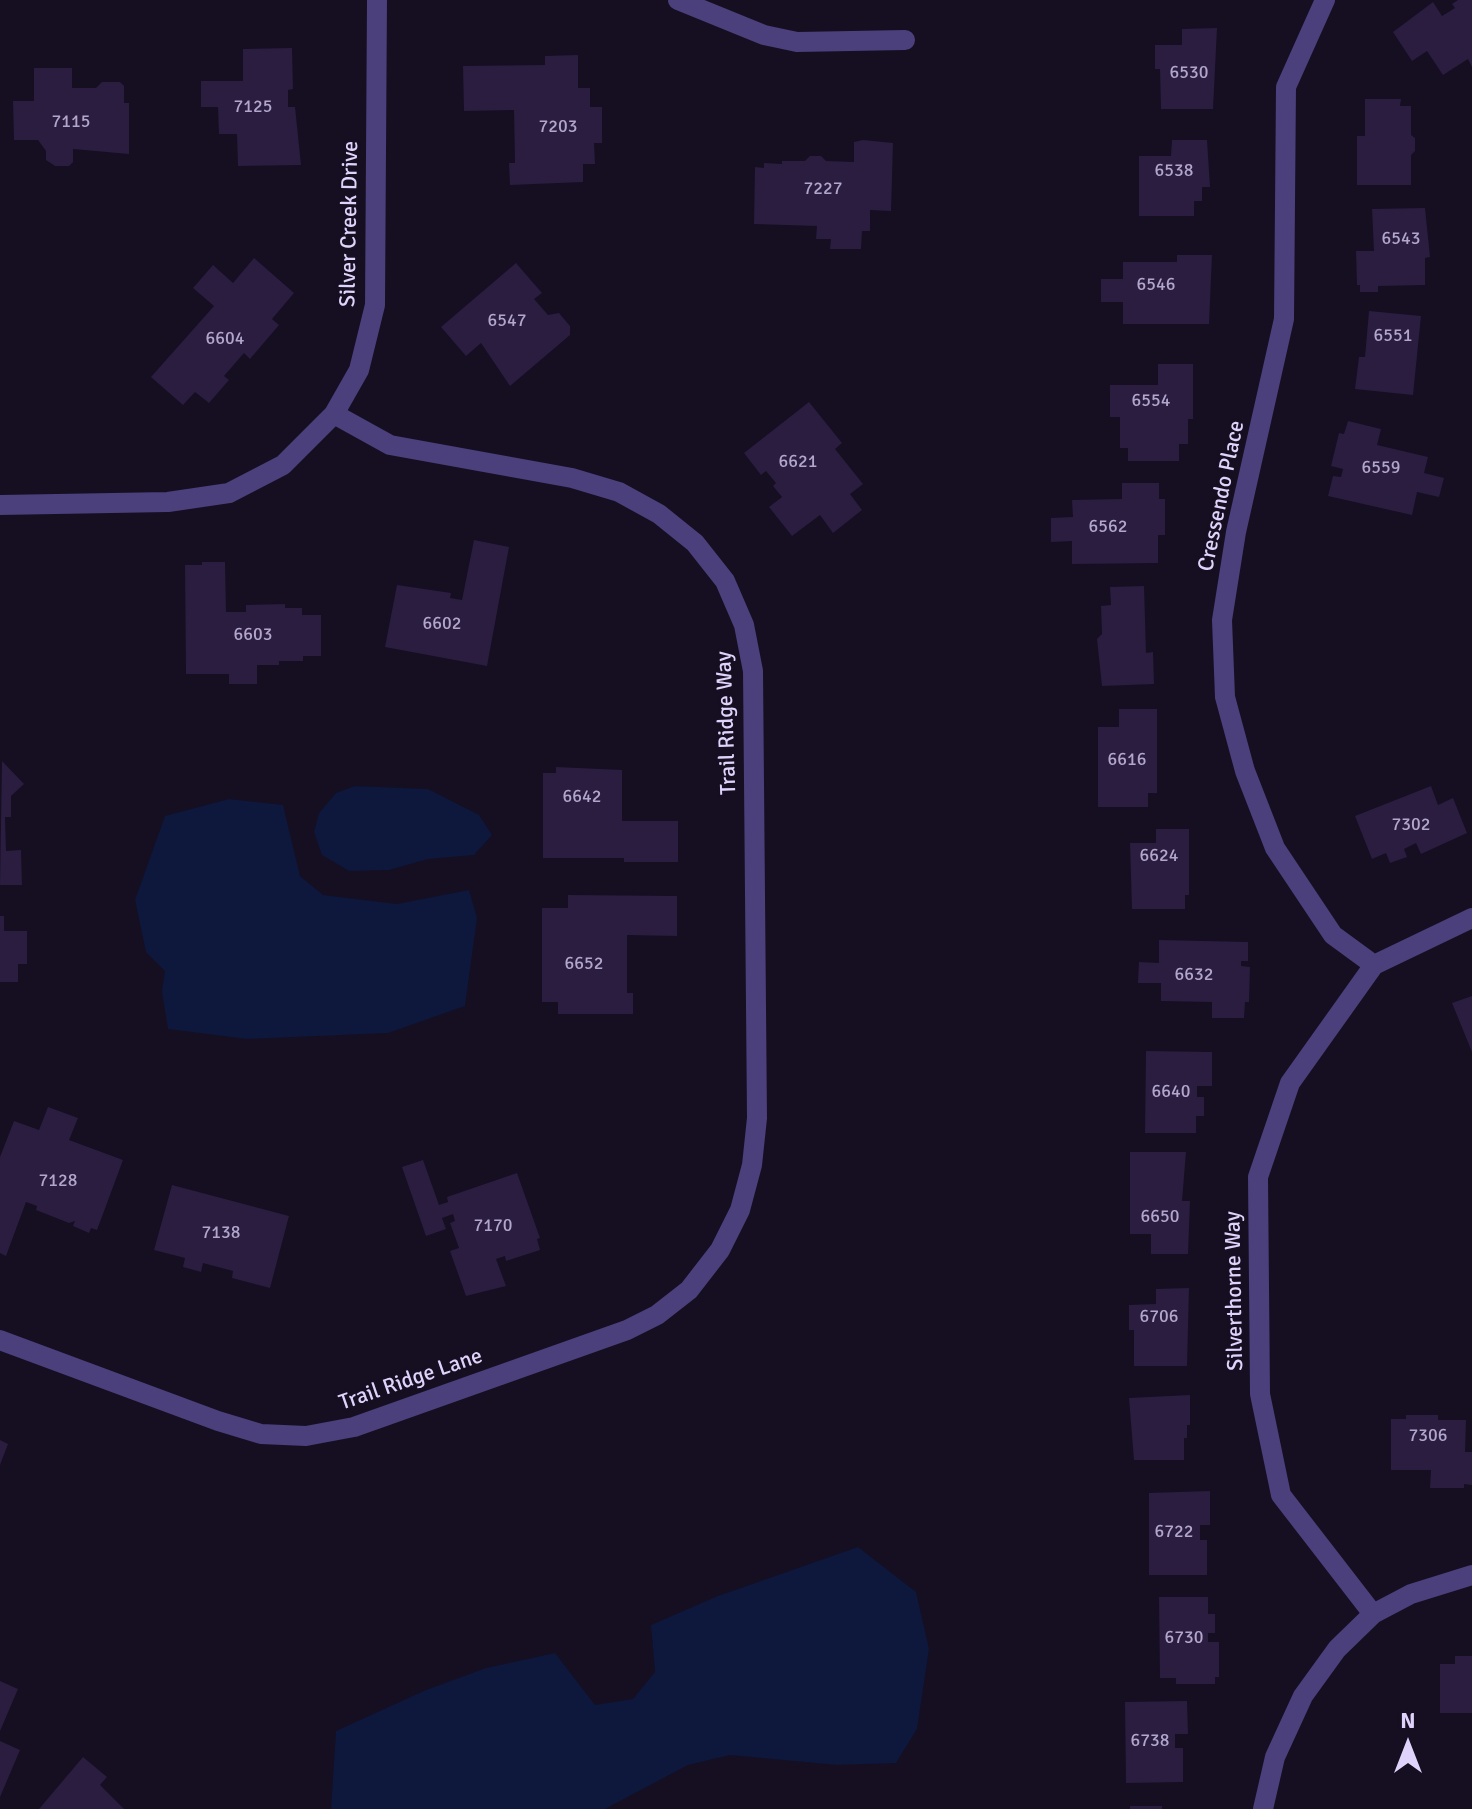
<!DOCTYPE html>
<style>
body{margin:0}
#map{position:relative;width:1472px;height:1809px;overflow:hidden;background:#150f21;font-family:Signika,sans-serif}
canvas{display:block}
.north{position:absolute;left:1368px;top:1705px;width:80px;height:80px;-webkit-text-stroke:6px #150f21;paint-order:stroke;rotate:0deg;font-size:22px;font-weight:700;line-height:32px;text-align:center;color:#dfd3fb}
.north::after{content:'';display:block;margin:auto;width:28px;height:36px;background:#dfd3fb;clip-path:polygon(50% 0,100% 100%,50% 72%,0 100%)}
</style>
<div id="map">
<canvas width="1472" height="1809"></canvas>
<div class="north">N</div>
</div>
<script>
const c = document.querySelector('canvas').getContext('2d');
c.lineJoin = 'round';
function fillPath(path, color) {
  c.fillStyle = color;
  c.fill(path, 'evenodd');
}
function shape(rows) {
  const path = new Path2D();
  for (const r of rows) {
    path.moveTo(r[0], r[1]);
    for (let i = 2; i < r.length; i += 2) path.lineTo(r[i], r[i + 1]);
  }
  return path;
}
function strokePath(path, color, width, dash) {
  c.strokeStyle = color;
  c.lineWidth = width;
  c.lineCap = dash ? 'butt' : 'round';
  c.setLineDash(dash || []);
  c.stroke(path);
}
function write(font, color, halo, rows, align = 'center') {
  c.font = font + ' Signika,sans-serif';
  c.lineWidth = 6;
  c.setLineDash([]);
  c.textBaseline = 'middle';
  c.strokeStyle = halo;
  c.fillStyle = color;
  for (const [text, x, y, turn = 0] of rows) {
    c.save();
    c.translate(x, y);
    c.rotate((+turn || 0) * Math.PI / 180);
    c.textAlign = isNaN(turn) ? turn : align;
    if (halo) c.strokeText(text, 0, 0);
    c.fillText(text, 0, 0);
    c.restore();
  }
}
fillPath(shape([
 [355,786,428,789,479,815,492,835,474,855,428,859,389,870,349,871,322,855,314,832,319,813,336,793],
 [229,799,283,805,300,876,323,895,397,904,469,890,477,918,465,1006,388,1033,247,1039,168,1029,162,992,165,971,146,952,135,900,165,816],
 [858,1547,916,1592,929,1649,917,1729,896,1763,837,1765,730,1755,688,1765,605,1809,331,1809,336,1731,426,1690,486,1668,555,1653,595,1705,633,1699,655,1672,651,1625,718,1596]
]), '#0e173c');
fillPath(shape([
 [1458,0,1472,0,1472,67,1468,59,1443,75,1427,51,1412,61,1393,32,1433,2,1442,16,1455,8,1452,4],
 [1217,28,1213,109,1161,109,1160,69,1155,69,1155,45,1182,45,1182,29],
 [292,48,293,89,288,90,288,107,295,107,301,165,238,166,237,134,219,134,218,107,201,107,201,81,243,81,243,49],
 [578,55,578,88,590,88,590,107,602,107,602,143,594,143,595,164,583,164,583,182,510,185,509,163,515,163,514,110,464,111,463,66,545,65,545,56],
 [34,68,72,68,72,88,96,88,102,82,120,82,124,86,124,103,129,103,129,154,73,149,73,162,69,166,55,166,46,160,46,151,38,140,14,140,13,101,34,101],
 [1365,99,1401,99,1400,106,1411,106,1411,135,1415,138,1415,151,1411,155,1411,185,1357,185,1357,136,1365,136],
 [863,140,893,143,891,211,870,210,870,231,862,231,861,249,830,249,831,239,816,239,817,226,754,224,755,167,764,168,764,163,782,164,782,161,805,161,810,156,821,156,826,161,854,162,854,142],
 [1172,140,1207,140,1210,187,1202,187,1202,201,1194,201,1194,216,1139,216,1139,156,1171,156],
 [1425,208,1430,257,1425,258,1425,285,1378,286,1378,292,1360,292,1360,285,1357,285,1356,251,1374,251,1372,209],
 [1177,255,1212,255,1209,324,1123,324,1123,302,1101,302,1101,279,1123,279,1123,262,1177,262],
 [254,258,294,293,272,319,279,325,250,359,244,353,224,376,229,380,209,403,195,392,183,405,151,377,214,306,193,288,213,265,233,283],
 [516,263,542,293,534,299,548,315,559,313,570,326,570,335,510,386,481,343,466,356,441,327],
 [1369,311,1421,316,1413,395,1355,389,1359,357,1365,357],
 [1158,364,1193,364,1193,419,1188,419,1188,444,1179,444,1179,461,1128,461,1128,448,1120,448,1120,417,1110,417,1110,385,1158,385],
 [809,402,842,443,835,449,863,484,850,494,862,510,833,533,820,515,792,536,769,507,782,497,773,486,776,483,766,471,761,475,744,453],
 [1348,421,1381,429,1377,445,1428,457,1424,473,1444,478,1439,497,1417,492,1412,515,1328,496,1333,476,1341,477,1343,469,1331,466,1339,433,1344,434],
 [1122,483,1159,483,1159,499,1165,499,1165,535,1158,535,1158,563,1072,564,1072,541,1051,542,1051,518,1073,517,1072,500,1122,499],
 [474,540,509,547,487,666,385,647,397,585,451,593,450,598,462,600],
 [202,562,225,562,226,612,246,612,246,605,285,604,285,608,302,608,302,615,321,615,321,656,303,656,303,661,279,661,279,665,257,665,257,684,229,684,229,674,186,674,185,565,202,565],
 [1144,586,1146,653,1153,652,1154,684,1102,686,1097,639,1102,634,1101,606,1111,605,1110,587],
 [1119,709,1157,709,1157,793,1148,793,1148,807,1098,807,1098,727,1119,727],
 [2,761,24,784,11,796,11,817,5,817,6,851,21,850,22,885,0,885],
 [556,767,622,770,622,821,678,821,678,862,624,862,624,858,543,858,543,773,556,773],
 [1431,786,1438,805,1453,798,1467,833,1421,854,1416,843,1404,849,1407,857,1390,863,1386,853,1372,859,1355,816],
 [1156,829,1189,829,1189,895,1185,895,1185,909,1132,909,1130,843,1156,843],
 [568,895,677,896,677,936,627,935,627,993,633,993,633,1014,558,1014,558,1002,542,1002,542,908,568,908],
 [0,916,4,916,4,931,27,931,27,964,18,964,18,982,0,982],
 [1159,940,1248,942,1248,961,1241,961,1241,966,1250,967,1249,1002,1245,1002,1244,1018,1212,1018,1212,1002,1161,1001,1161,983,1138,983,1139,962,1159,963],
 [1472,996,1472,1052,1452,1003],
 [1146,1051,1212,1052,1212,1086,1197,1086,1197,1097,1204,1097,1204,1116,1196,1116,1196,1133,1145,1133],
 [48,1107,78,1118,69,1140,123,1160,97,1230,91,1228,89,1233,73,1226,75,1221,69,1223,36,1210,37,1206,26,1202,6,1256,0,1253,0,1157,14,1121,39,1130],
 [1130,1152,1186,1152,1182,1201,1190,1201,1188,1254,1151,1254,1151,1234,1130,1234],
 [423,1160,439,1205,448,1202,447,1197,517,1173,540,1238,537,1239,540,1250,506,1261,505,1256,496,1259,506,1286,466,1296,450,1251,459,1248,450,1223,455,1221,453,1214,442,1218,446,1229,426,1236,402,1167],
 [172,1185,289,1216,270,1288,232,1278,233,1271,203,1263,201,1272,183,1267,185,1258,154,1250],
 [1189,1288,1187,1366,1134,1366,1134,1330,1129,1330,1129,1305,1156,1304,1156,1289],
 [1190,1395,1190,1425,1187,1425,1187,1438,1184,1438,1184,1460,1134,1460,1129,1398],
 [1406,1415,1438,1415,1438,1420,1466,1420,1465,1452,1472,1452,1472,1485,1464,1484,1464,1488,1430,1488,1431,1470,1391,1470,1391,1419,1406,1419],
 [0,1440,8,1444,0,1465],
 [1210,1491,1210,1525,1200,1525,1200,1540,1207,1540,1207,1575,1149,1575,1149,1493],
 [1159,1597,1208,1597,1208,1614,1215,1614,1215,1633,1208,1633,1208,1642,1219,1642,1219,1677,1215,1677,1215,1684,1176,1684,1176,1678,1160,1678],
 [1455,1656,1472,1656,1472,1713,1440,1713,1440,1664,1455,1664],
 [0,1681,18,1689,0,1731],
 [1187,1701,1188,1734,1175,1734,1175,1748,1183,1748,1183,1782,1126,1783,1125,1702],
 [0,1741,20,1750,0,1797],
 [83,1757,107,1777,100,1785,124,1809,39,1809],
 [1130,1806,1162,1806,1162,1809,1130,1809]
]), '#2a1d40');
strokePath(shape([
 [678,0,764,35,797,42,905,40],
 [1325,0,1286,87,1284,319,1236,532,1222,620,1225,697,1245,771,1275,848,1333,935,1374,965],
 [0,505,168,502,229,493,283,465,334,414,359,370,375,305,377,0],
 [0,1340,218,1421,261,1434,306,1436,354,1427,627,1330,657,1315,689,1290,720,1250,740,1210,752,1165,757,1118,753,671,744,625,725,581,695,543,659,514,619,492,572,478,390,445,334,414],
 [1373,1614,1281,1495,1260,1394,1258,1177,1290,1083,1374,965,1472,918],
 [1263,1809,1275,1757,1303,1696,1337,1649,1373,1614,1411,1594,1472,1575]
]), '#4b3f7c', 20);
write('18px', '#b2a6cc', null, [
 ["6530",1189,73],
 ["7125",253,107],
 ["7115",71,122],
 ["7203",558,127],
 ["6538",1174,171],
 ["7227",823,189],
 ["6543",1401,239],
 ["6546",1156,285],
 ["6547",507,321],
 ["6551",1393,336],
 ["6604",225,339],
 ["6554",1151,401],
 ["6621",798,462],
 ["6559",1381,468],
 ["6562",1108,527],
 ["6602",442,624],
 ["6603",253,635],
 ["6616",1127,760],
 ["6642",582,797],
 ["7302",1411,825],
 ["6624",1159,856],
 ["6652",584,964],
 ["6632",1194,975],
 ["6640",1171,1092],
 ["7128",58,1181],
 ["6650",1160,1217],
 ["7170",493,1226],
 ["7138",221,1233],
 ["6706",1159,1317],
 ["7306",1428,1436],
 ["6722",1174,1532],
 ["6730",1184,1638],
 ["6738",1150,1741]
]);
write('22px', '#dfd3fb', '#150f21', [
 ["Silver Creek Drive",350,224,-89],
 ["Cressendo Place",1222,496,-78],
 ["Trail Ridge Way",727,723,-92],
 ["Silverthorne Way",1235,1291,-91],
 ["Trail Ridge Lane",411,1380,-19]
]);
</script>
